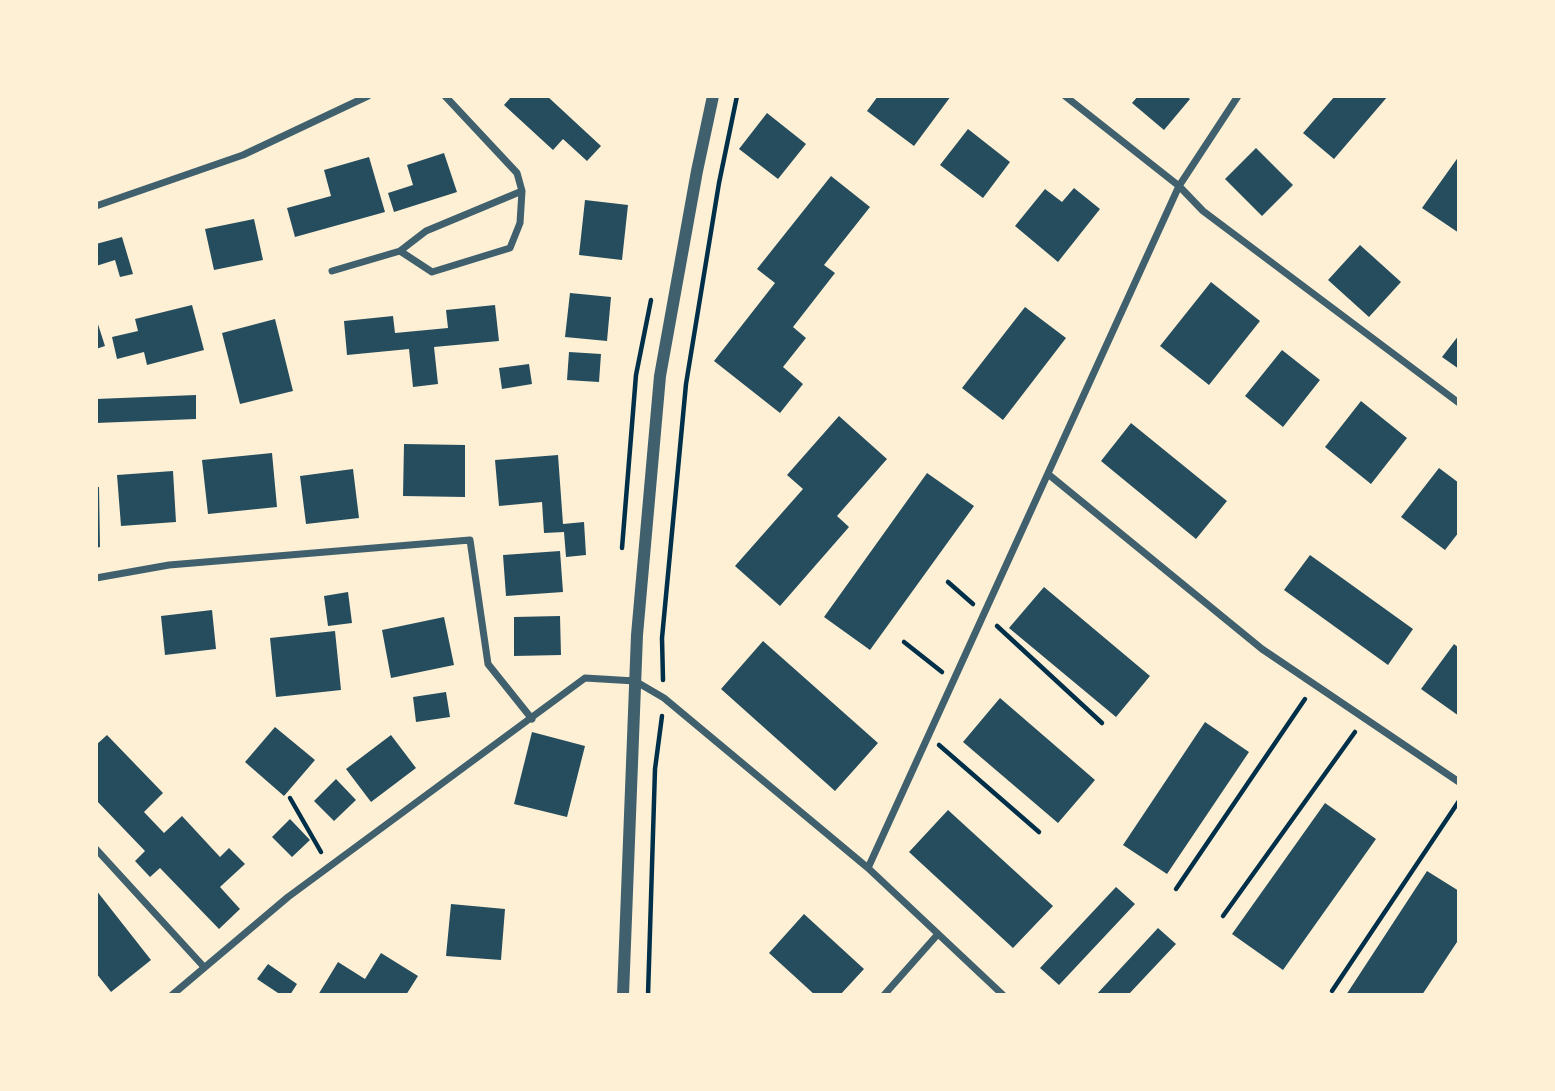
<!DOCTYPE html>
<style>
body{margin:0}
#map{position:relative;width:1555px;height:1091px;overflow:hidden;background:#fdf0d5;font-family:"Archivo Narrow",sans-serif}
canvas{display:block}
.frame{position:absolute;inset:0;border:98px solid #fdf0d5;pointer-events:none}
</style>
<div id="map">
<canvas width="1555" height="1091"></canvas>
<div class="frame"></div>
</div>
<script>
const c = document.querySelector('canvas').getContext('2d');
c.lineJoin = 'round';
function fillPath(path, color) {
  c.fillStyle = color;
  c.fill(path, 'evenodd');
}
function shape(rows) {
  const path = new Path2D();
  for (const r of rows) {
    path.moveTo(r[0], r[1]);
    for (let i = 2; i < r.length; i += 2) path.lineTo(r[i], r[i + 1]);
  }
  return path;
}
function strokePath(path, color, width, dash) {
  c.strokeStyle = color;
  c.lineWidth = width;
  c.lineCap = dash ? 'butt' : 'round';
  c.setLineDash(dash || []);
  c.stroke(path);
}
fillPath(shape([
 [512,96,547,96,601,146,587,161,563,139,553,150,504,105],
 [878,96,951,96,914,146,867,111],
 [1138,96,1186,96,1190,99,1164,130,1132,103],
 [1335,96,1388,96,1334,159,1303,133],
 [767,113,806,144,778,179,739,149],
 [968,129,1010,162,983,198,940,165],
 [1256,148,1293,185,1262,216,1225,179],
 [444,153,457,192,394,212,388,193,413,185,407,165],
 [1459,156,1459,233,1422,208],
 [369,157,385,212,295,237,287,208,331,196,324,170],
 [831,176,870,207,824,265,835,273,793,327,806,338,783,367,803,384,780,413,714,361,775,283,757,269],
 [1074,188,1100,209,1058,262,1015,226,1045,189,1062,202],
 [585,200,628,205,622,260,579,255],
 [254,219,263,260,214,270,205,229],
 [122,237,133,274,120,277,115,260,96,266,96,244],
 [1360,245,1401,282,1369,317,1328,280],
 [1211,282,1260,321,1209,385,1160,346],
 [570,293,611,297,607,341,565,337],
 [192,305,204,350,147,365,144,352,117,359,112,337,138,331,135,319],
 [495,305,499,341,434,347,438,384,413,387,409,349,347,355,344,321,393,316,395,333,448,328,446,310],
 [1025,307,1066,338,1003,420,962,388],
 [96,318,105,346,96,349],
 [275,319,293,391,240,404,222,333],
 [1459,335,1459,369,1442,357],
 [1282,350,1320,380,1283,427,1245,396],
 [569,352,601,354,599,382,567,380],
 [529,364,532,384,502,389,499,368],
 [196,395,196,419,96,423,96,399],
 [1361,401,1407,438,1371,484,1325,447],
 [839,416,887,459,837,516,849,527,780,606,735,566,803,489,787,475],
 [1131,423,1227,501,1196,539,1101,461],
 [404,444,465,445,465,497,403,496],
 [272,453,277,507,208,514,202,460],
 [558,455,563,524,584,522,586,555,566,557,564,532,544,533,542,502,499,506,495,460],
 [1439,468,1459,483,1459,532,1445,550,1401,517],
 [353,469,359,518,306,524,300,476],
 [173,471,176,522,121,526,117,475],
 [927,473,974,506,870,650,824,617],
 [96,487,99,487,100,547,96,548],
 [560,551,563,592,506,596,503,555],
 [1310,555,1413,629,1388,665,1284,590],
 [1044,587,1150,676,1116,717,1009,628],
 [348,592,352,623,328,626,324,596],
 [212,610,216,649,165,655,161,616],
 [560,616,561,655,514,656,514,617],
 [444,617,454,665,391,678,382,630],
 [335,631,341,690,276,697,270,638],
 [763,641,878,743,835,791,721,689],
 [1454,644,1459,648,1459,716,1421,689],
 [446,692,450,717,416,722,413,697],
 [1000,698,1095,780,1058,823,963,742],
 [1205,722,1249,752,1167,874,1123,845],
 [275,727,315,760,284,796,245,762],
 [532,732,585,746,567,817,514,804],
 [107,735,163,793,144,812,164,833,182,816,220,857,229,848,245,864,220,887,240,909,219,929,160,868,150,877,135,861,145,851,96,800,96,745],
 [391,735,416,768,371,802,346,769],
 [336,779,356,800,334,821,314,801],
 [1325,803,1376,839,1283,970,1232,934],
 [948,810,1053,906,1013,948,909,852],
 [290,819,310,840,292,857,272,837],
 [1427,871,1459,891,1459,939,1422,995,1346,995],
 [1116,887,1135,904,1059,985,1040,968],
 [96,890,151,960,111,992,96,973],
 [451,904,505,909,501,960,446,956],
 [804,914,864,969,840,995,815,995,769,953],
 [1158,928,1176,944,1128,995,1096,995],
 [381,953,418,976,406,995,318,995,338,962,365,979],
 [268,964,297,984,290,995,281,995,257,979]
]), '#264d5e');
strokePath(shape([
 [622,548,636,375,651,300],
 [948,582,973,604],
 [997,626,1102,723],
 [904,642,942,672],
 [663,680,662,638,686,384,719,183,737,96],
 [939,745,1039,832],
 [290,798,321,852],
 [1176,889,1305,699],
 [1223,916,1355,732],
 [1332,991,1459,801],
 [648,995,655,769,662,716]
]), '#003049', 4.5);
strokePath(shape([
 [1065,96,1179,186,1203,211,1459,403],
 [96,206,243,155,368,96],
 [400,251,432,272,510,248,520,223,522,191,517,173,445,96],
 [332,271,400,251,426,231,522,191],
 [1048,474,1262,649,1459,782],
 [96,578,169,565,470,540,488,664,532,719],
 [96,849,204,967],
 [868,868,1179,186,1238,96],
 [172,995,288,897,585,678,635,681,664,698,868,868,1003,995],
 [884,995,938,934]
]), '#3f606c', 7);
strokePath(shape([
 [623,995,637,635,660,376,697,171,713,96]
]), '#3f606c', 12);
</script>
